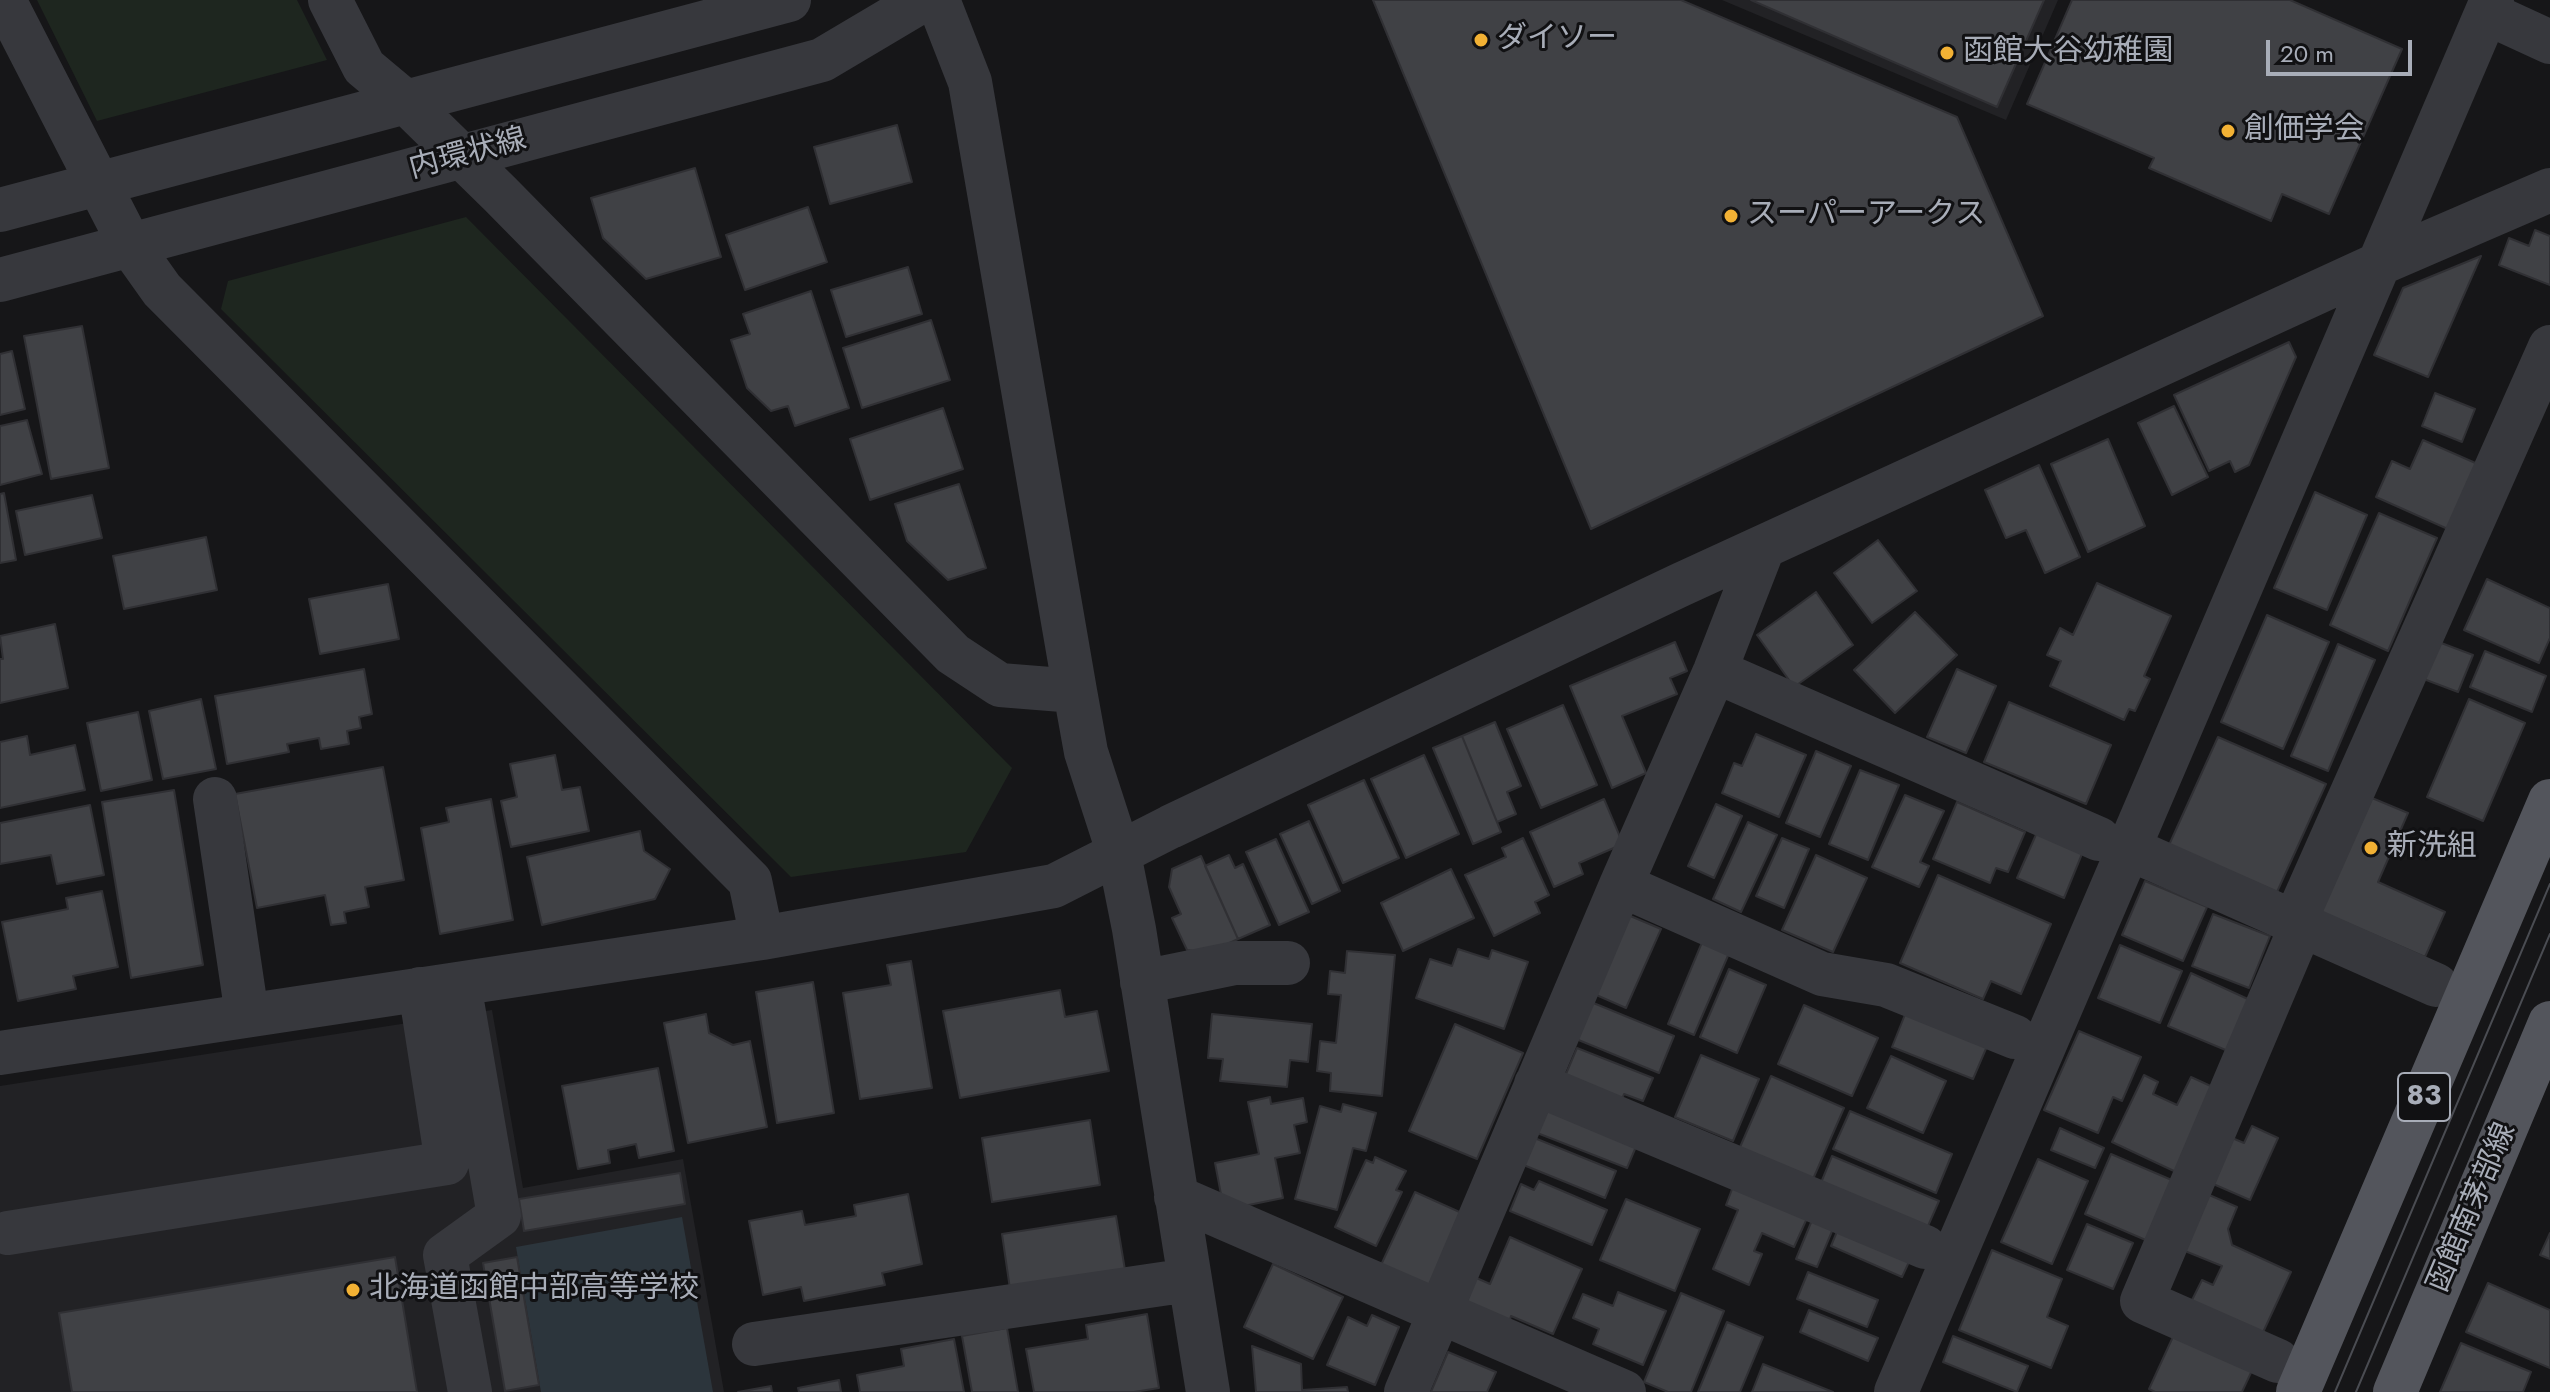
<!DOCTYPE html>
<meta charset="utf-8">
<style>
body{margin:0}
#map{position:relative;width:2550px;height:1392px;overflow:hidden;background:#161618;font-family:Jost,sans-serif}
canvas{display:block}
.scale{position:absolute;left:2266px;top:40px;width:146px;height:36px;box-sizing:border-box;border:4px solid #a8adb8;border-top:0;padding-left:10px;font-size:24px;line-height:28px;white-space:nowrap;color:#a8adb8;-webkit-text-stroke:6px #111113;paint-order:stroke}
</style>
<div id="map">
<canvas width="2550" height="1392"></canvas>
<div class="scale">20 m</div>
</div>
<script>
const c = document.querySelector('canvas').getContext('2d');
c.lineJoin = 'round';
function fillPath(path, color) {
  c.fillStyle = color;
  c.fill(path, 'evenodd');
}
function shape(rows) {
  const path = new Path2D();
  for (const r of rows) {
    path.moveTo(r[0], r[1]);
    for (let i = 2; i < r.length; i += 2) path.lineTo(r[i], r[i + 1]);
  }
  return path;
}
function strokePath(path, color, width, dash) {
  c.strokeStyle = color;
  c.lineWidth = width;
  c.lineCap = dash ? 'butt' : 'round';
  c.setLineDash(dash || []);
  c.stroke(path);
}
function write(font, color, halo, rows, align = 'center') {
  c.font = font + ' Jost,"Noto Sans JP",sans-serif';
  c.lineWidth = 6;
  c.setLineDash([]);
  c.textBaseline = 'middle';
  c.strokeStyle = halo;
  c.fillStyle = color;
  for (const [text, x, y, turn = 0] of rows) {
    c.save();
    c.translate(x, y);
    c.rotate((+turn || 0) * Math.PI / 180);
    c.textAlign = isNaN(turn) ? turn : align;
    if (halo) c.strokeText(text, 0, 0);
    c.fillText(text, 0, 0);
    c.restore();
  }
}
fillPath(shape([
 [1722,0,2058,0,2006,120],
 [492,1010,523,1188,683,1159,724,1392,0,1392,0,1086]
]), '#222225');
fillPath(shape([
 [37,0,297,0,327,60,97,121],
 [466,217,1012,768,966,852,791,877,221,309,228,281]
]), '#1e261f');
fillPath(shape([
 [682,1217,713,1392,541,1392,516,1247]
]), '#2c353c');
const building = shape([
 [1373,0,1681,0,1957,117,2043,316,1591,529,1373,0],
 [1751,0,2044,0,1997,107,1751,0],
 [2072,0,2290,0,2402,49,2329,214,2282,194,2271,221,2149,168,2154,158,2027,104,2072,0],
 [897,125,912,182,830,204,814,147,897,125],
 [695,168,721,257,646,279,603,238,591,198,695,168],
 [808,207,827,262,745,290,726,235,808,207],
 [2535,230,2550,236,2550,285,2499,265,2509,238,2529,246,2535,230],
 [2481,256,2428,377,2374,355,2403,288,2481,256],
 [908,267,922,314,846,337,831,290,908,267],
 [811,291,849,408,795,426,788,406,771,411,747,388,731,340,750,334,743,314,811,291],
 [931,320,950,380,862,408,843,348,931,320],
 [82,326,109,468,51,479,24,336,82,326],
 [2289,342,2296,357,2249,465,2235,472,2230,461,2209,471,2174,395,2289,342],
 [12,351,25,409,0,415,0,354,12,351],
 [2435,393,2475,409,2462,442,2422,426,2435,393],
 [2174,406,2208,477,2172,495,2138,423,2174,406],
 [943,408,963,469,870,500,850,439,943,408],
 [27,420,42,474,0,485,0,426,27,420],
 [2108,439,2145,526,2088,552,2051,464,2108,439],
 [2423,440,2480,465,2450,530,2376,497,2392,461,2410,469,2423,440],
 [2039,465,2080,557,2045,573,2026,530,2006,538,1985,490,2039,465],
 [959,484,986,568,948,580,907,541,895,504,959,484],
 [2315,492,2367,515,2327,610,2274,588,2315,492],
 [4,493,16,560,0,563,0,494,4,493],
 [92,495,102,538,25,555,16,511,92,495],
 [2379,513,2437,538,2388,651,2330,625,2379,513],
 [206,537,217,590,124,609,113,556,206,537],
 [1878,540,1917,591,1872,623,1834,573,1878,540],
 [2487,579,2550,608,2550,638,2539,663,2464,630,2487,579],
 [2097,583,2171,616,2144,676,2150,679,2135,711,2129,709,2124,720,2050,686,2061,661,2047,655,2060,628,2073,635,2097,583],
 [388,584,399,639,320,654,309,599,388,584],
 [1816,592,1853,645,1794,687,1757,635,1816,592],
 [1915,612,1957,655,1895,713,1854,670,1915,612],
 [2267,615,2329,642,2283,749,2221,722,2267,615],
 [55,624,68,688,0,703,0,659,3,659,0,636,55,624],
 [2436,641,2473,655,2458,692,2421,678,2436,641],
 [1675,642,1687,671,1670,678,1677,694,1622,716,1646,773,1612,788,1570,686,1675,642],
 [2338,644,2375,660,2328,771,2291,756,2338,644],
 [2485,651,2546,676,2532,712,2470,687,2485,651],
 [364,669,372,714,359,717,361,728,347,731,349,744,321,749,319,738,287,744,289,752,227,764,215,696,364,669],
 [1957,669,1996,686,1966,753,1927,737,1957,669],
 [201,699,216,769,163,779,149,711,201,699],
 [2469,699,2525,723,2483,821,2427,797,2469,699],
 [2009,702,2111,745,2086,804,1984,762,2009,702],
 [1563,705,1597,785,1541,808,1507,729,1563,705],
 [138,712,152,780,101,791,87,723,138,712],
 [1495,722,1521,786,1507,792,1516,814,1497,822,1462,736,1495,722],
 [1756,734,1806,755,1779,817,1722,793,1734,763,1742,766,1756,734],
 [27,736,30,755,75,745,85,790,0,808,0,742,27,736],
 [1462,736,1501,832,1473,844,1433,748,1462,736],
 [2218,737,2326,784,2277,892,2169,845,2218,737],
 [1816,751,1851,766,1820,837,1786,823,1816,751],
 [555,755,562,790,580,787,589,831,511,847,501,801,517,797,510,764,555,755],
 [1424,755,1459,834,1406,858,1371,779,1424,755],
 [383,767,404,880,365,887,369,907,344,912,346,923,331,925,325,895,257,908,235,794,383,767],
 [1860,770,1899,785,1868,860,1829,844,1860,770],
 [1364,780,1399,858,1343,883,1308,805,1364,780],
 [174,790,203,965,131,978,102,802,174,790],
 [1905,795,1944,811,1920,862,1929,866,1919,887,1872,867,1905,795],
 [2372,798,2408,813,2378,882,2445,912,2425,957,2321,912,2372,798],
 [491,799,513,920,440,934,421,828,449,822,446,808,491,799],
 [1604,799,1623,844,1579,863,1583,874,1554,887,1530,832,1604,799],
 [1957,802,2025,832,2008,872,1996,868,1990,883,1933,859,1957,802],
 [1716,804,1742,816,1714,878,1688,866,1716,804],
 [90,805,104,875,57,884,51,855,0,864,0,823,90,805],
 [1309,821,1340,891,1312,904,1280,834,1309,821],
 [1748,822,1777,835,1741,912,1713,899,1748,822],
 [2038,830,2084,849,2064,898,2017,878,2038,830],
 [640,831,644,851,670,869,655,899,542,925,527,857,640,831],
 [1523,838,1549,895,1535,902,1540,913,1494,936,1465,875,1506,857,1502,848,1523,838],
 [1782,838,1809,849,1784,908,1756,896,1782,838],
 [1276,839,1309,912,1279,925,1246,852,1276,839],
 [1229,855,1235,868,1243,864,1270,925,1238,939,1205,866,1229,855],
 [1816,855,1867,878,1833,952,1782,930,1816,855],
 [1201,856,1238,939,1208,953,1187,950,1172,918,1181,914,1169,887,1172,869,1201,856],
 [1451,869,1474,918,1403,951,1381,903,1451,869],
 [1938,875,2051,924,2021,994,1991,981,1983,999,1900,963,1938,875],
 [2145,881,2207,907,2183,961,2122,935,2145,881],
 [102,891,118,967,73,976,76,989,18,1001,2,922,68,909,66,898,102,891],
 [2213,914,2270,936,2249,988,2192,966,2213,914],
 [1628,915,1661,929,1626,1008,1594,994,1628,915],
 [1703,940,1730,951,1694,1035,1668,1024,1703,940],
 [2120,945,2182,971,2160,1023,2098,998,2120,945],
 [1458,949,1489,959,1492,950,1528,962,1504,1029,1416,998,1430,959,1452,966,1458,949],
 [1347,951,1395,955,1382,1096,1330,1091,1331,1073,1317,1071,1320,1041,1336,1043,1341,995,1328,994,1330,971,1345,973,1347,951],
 [911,961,932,1088,860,1099,843,993,891,985,887,965,911,961],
 [1729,969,1766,985,1737,1053,1700,1037,1729,969],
 [2191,973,2250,1000,2228,1051,2168,1026,2191,973],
 [813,982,834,1113,777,1123,756,992,813,982],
 [1060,990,1065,1017,1097,1011,1109,1071,960,1098,943,1011,1060,990],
 [1591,1002,1674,1036,1659,1073,1576,1039,1591,1002],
 [1804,1005,1878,1038,1852,1096,1778,1064,1804,1005],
 [1906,1012,1988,1044,1973,1079,1892,1047,1906,1012],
 [706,1014,709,1033,733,1045,750,1041,767,1127,688,1143,664,1023,706,1014],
 [1212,1014,1312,1024,1308,1062,1290,1060,1287,1087,1220,1081,1223,1059,1208,1058,1212,1014],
 [1455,1024,1523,1053,1477,1159,1409,1131,1455,1024],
 [2079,1031,2141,1057,2122,1101,2113,1097,2098,1133,2044,1110,2079,1031],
 [1577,1048,1653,1078,1643,1101,1624,1094,1620,1104,1563,1081,1577,1048],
 [1701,1055,1759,1079,1733,1141,1675,1117,1701,1055],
 [1891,1056,1946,1081,1923,1133,1867,1108,1891,1056],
 [658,1068,674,1151,639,1158,636,1144,608,1150,610,1163,578,1169,562,1086,658,1068],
 [2144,1075,2158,1082,2153,1094,2177,1105,2191,1077,2215,1088,2176,1172,2112,1142,2144,1075],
 [1771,1076,1844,1108,1810,1186,1737,1154,1771,1076],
 [1270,1097,1271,1104,1303,1098,1307,1122,1294,1125,1300,1153,1275,1158,1283,1198,1224,1210,1215,1163,1259,1154,1248,1102,1270,1097],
 [1343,1104,1376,1113,1366,1151,1353,1148,1337,1210,1295,1199,1320,1106,1341,1112,1343,1104],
 [1543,1104,1638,1142,1627,1168,1532,1131,1543,1104],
 [1850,1111,1952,1154,1936,1193,1833,1149,1850,1111],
 [1090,1120,1100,1185,992,1202,982,1138,1090,1120],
 [2252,1126,2278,1138,2250,1200,2204,1180,2225,1135,2244,1143,2252,1126],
 [2060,1128,2104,1148,2095,1168,2051,1150,2060,1128],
 [1532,1137,1616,1171,1605,1198,1521,1164,1532,1137],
 [2111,1154,2174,1181,2148,1241,2085,1214,2111,1154],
 [1832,1156,1939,1201,1924,1235,1818,1190,1832,1156],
 [1375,1157,1406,1171,1396,1190,1402,1192,1376,1246,1335,1227,1366,1160,1373,1163,1375,1157],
 [2038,1159,2088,1181,2052,1264,2001,1242,2038,1159],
 [680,1173,685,1204,524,1231,519,1199,680,1173],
 [1539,1181,1607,1210,1592,1245,1510,1211,1521,1184,1534,1190,1539,1181],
 [1734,1184,1808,1216,1794,1247,1762,1233,1754,1251,1762,1254,1749,1285,1713,1269,1738,1210,1726,1205,1734,1184],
 [2200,1191,2237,1207,2228,1229,2232,1245,2291,1272,2259,1341,2188,1308,2202,1280,2213,1285,2222,1266,2175,1247,2200,1191],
 [1415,1192,1464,1214,1431,1288,1381,1265,1415,1192],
 [908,1194,922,1264,882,1273,885,1285,804,1301,801,1287,763,1295,749,1221,802,1211,805,1225,856,1216,854,1205,908,1194],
 [1626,1199,1700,1229,1675,1291,1600,1260,1626,1199],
 [1817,1208,1838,1217,1817,1267,1796,1259,1817,1208],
 [1116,1216,1125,1270,1010,1289,1002,1234,1116,1216],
 [1843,1217,1915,1249,1902,1277,1831,1246,1843,1217],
 [2087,1224,2133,1243,2113,1289,2067,1270,2087,1224],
 [2550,1233,2550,1259,2540,1255,2550,1233],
 [1510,1237,1582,1269,1553,1334,1511,1316,1509,1323,1461,1303,1472,1276,1490,1284,1510,1237],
 [1992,1250,2062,1279,2047,1317,2068,1326,2051,1368,1959,1330,1992,1250],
 [395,1257,417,1392,72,1392,59,1313,395,1257],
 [517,1257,539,1385,505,1391,483,1263,517,1257],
 [1273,1264,1343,1297,1313,1359,1244,1327,1273,1264],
 [1808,1272,1878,1300,1867,1327,1797,1299,1808,1272],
 [2488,1283,2550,1310,2550,1368,2466,1332,2488,1283],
 [1618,1292,1666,1311,1643,1365,1593,1344,1599,1329,1573,1318,1583,1294,1613,1306,1618,1292],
 [1681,1293,1724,1311,1691,1392,1668,1392,1644,1382,1681,1293],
 [1809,1310,1878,1338,1868,1361,1800,1332,1809,1310],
 [1147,1314,1159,1388,1134,1392,1034,1392,1026,1349,1088,1339,1086,1325,1147,1314],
 [1372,1315,1399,1327,1375,1385,1327,1365,1348,1317,1367,1326,1372,1315],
 [1727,1322,1763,1337,1740,1392,1698,1392,1727,1322],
 [1007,1328,1018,1392,972,1392,962,1336,1007,1328],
 [2177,1328,2255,1364,2242,1392,2155,1392,2149,1389,2177,1328],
 [1953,1336,2028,1366,2017,1392,1943,1362,1953,1336],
 [954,1339,964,1392,860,1392,857,1375,904,1366,901,1349,954,1339],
 [2461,1343,2531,1372,2523,1392,2440,1392,2461,1343],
 [1252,1346,1301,1364,1302,1390,1347,1387,1348,1392,1256,1392,1252,1346],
 [1448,1352,1496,1372,1487,1392,1431,1392,1448,1352],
 [1763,1364,1833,1392,1752,1392,1763,1364],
 [839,1380,841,1392,799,1392,798,1388,839,1380],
 [771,1386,772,1392,738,1392,771,1386]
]);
fillPath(building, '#404145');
strokePath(building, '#303034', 2);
strokePath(shape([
 [4,0,130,245,162,290,750,881,762,938],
 [330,0,364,67,407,103,500,194,953,654,1000,685,1075,691],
 [938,0,970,82,1075,691,1086,752,1119,854,1134,929,1208,1392],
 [2487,13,2550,42],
 [0,210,789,0],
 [0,280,822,60,923,0],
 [1715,671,2099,839],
 [215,799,247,1015],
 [2130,849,2436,985],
 [1621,885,1822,974,1886,985,2015,1037],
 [2295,921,2550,347],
 [1142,982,1235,963,1288,963],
 [459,984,499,1216,445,1255,470,1392],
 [0,1053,762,938,1054,886,1170,827,1680,585,2381,263,2550,190],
 [1536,1084,1925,1247],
 [1176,1197,1624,1392],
 [8,1233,447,1163,420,989],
 [754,1344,1189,1280],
 [2278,1361,2142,1301,2302,924],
 [1406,1392,1621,885,1715,671,1763,548],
 [1896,1392,2492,0]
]), '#37383d', 44);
strokePath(shape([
 [2298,1392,2550,801],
 [2395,1392,2550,1023]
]), '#53555c', 44);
strokePath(shape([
 [2335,1392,2550,884],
 [2356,1392,2550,934]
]), '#4a4c52', 2);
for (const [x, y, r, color] of [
 [1481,40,8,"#f2b134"],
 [1947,53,8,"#f2b134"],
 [2228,131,8,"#f2b134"],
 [1731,216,8,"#f2b134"],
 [2371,848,8,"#f2b134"],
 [353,1290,8,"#f2b134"]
]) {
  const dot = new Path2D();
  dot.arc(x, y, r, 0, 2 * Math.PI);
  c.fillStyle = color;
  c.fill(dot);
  strokePath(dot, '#111113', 3);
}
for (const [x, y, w] of [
 [2424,1097,52]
]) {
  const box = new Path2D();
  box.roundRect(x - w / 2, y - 24, w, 48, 6);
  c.fillStyle = '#111113';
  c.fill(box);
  strokePath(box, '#a8adb8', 2);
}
write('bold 28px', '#a8adb8', null, [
 ["83",2424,1097]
]);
write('30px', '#a8adb8', '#111113', [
 ["ダイソー",1497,40],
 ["函館大谷幼稚園",1963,53],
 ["創価学会",2244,131],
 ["スーパーアークス",1747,216],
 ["新洗組",2387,848],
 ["北海道函館中部高等学校",369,1290]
], 'left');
write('30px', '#a8adb8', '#111113', [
 ["内環状線",468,155,-15],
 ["函館南茅部線",2473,1208,-67]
]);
</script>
